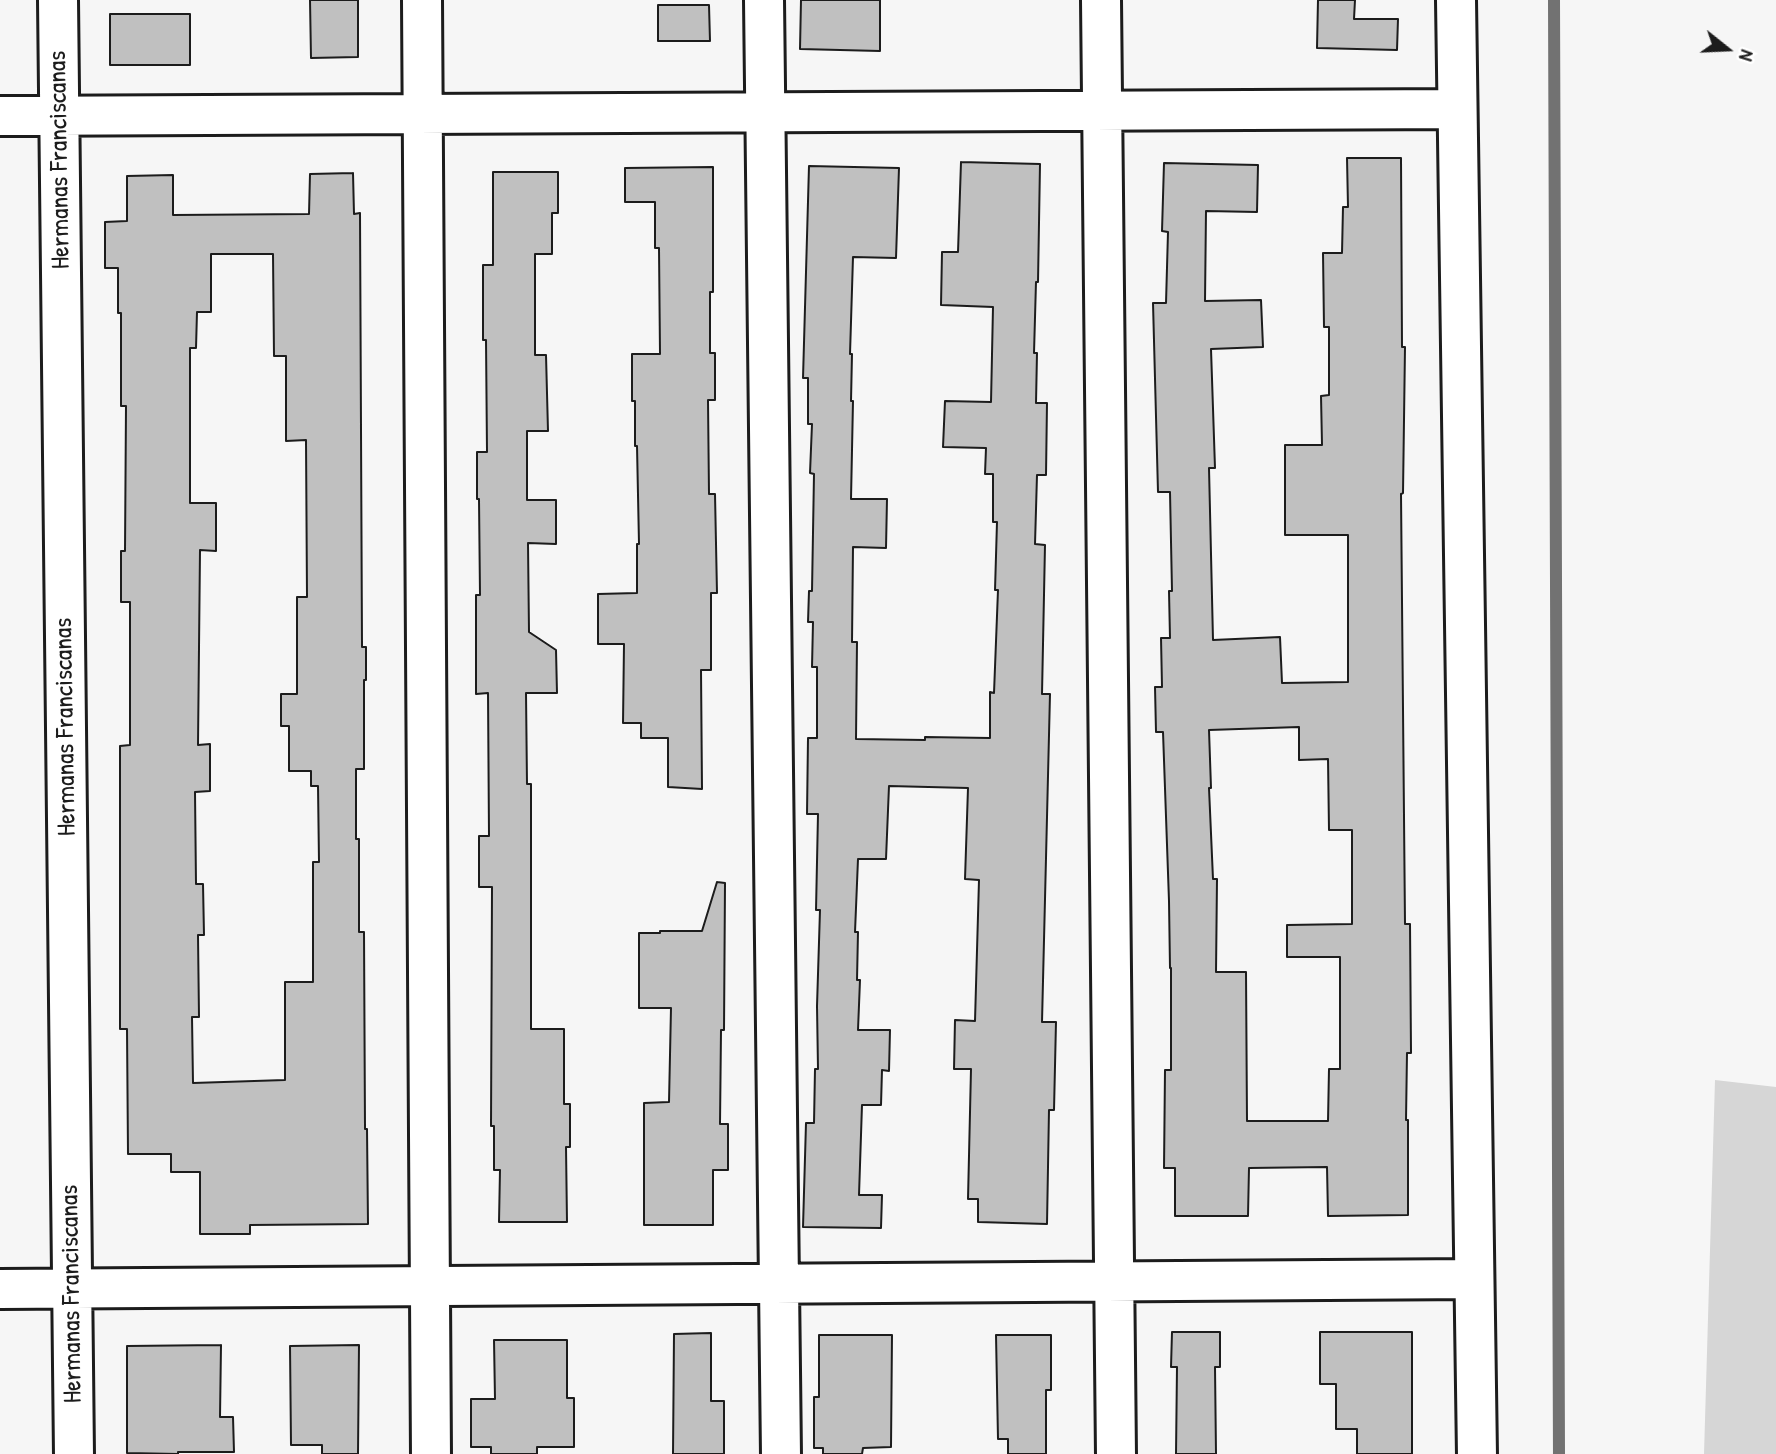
<!DOCTYPE html>
<style>
body{margin:0}
#map{position:relative;width:1776px;height:1454px;overflow:hidden;background:#f6f6f6;font-family:"Patrick Hand",sans-serif}
canvas{display:block}
.north{position:absolute;left:1692px;top:14px;width:70px;height:70px;-webkit-text-stroke:5px #fff;paint-order:stroke;rotate:108deg;font-size:19px;font-weight:700;line-height:28px;text-align:center;color:#1c1c1c}
.north::after{content:'';display:block;margin:auto;width:24px;height:32px;background:#1c1c1c;clip-path:polygon(50% 0,100% 100%,50% 72%,0 100%)}
</style>
<div id="map">
<canvas width="1776" height="1454"></canvas>
<div class="north">N</div>
</div>
<script>
const c = document.querySelector('canvas').getContext('2d');
c.lineJoin = 'round';
function fillPath(path, color) {
  c.fillStyle = color;
  c.fill(path, 'evenodd');
}
function shape(rows) {
  const path = new Path2D();
  for (const r of rows) {
    path.moveTo(r[0], r[1]);
    for (let i = 2; i < r.length; i += 2) path.lineTo(r[i], r[i + 1]);
  }
  return path;
}
function strokePath(path, color, width, dash) {
  c.strokeStyle = color;
  c.lineWidth = width;
  c.lineCap = dash ? 'butt' : 'round';
  c.setLineDash(dash || []);
  c.stroke(path);
}
function write(font, color, halo, rows, align = 'center') {
  c.font = font + ' "Patrick Hand",sans-serif';
  c.lineWidth = 6;
  c.setLineDash([]);
  c.textBaseline = 'middle';
  c.strokeStyle = halo;
  c.fillStyle = color;
  for (const [text, x, y, turn = 0] of rows) {
    c.save();
    c.translate(x, y);
    c.rotate((+turn || 0) * Math.PI / 180);
    c.textAlign = isNaN(turn) ? turn : align;
    if (halo) c.strokeText(text, 0, 0);
    c.fillText(text, 0, 0);
    c.restore();
  }
}
fillPath(shape([
 [1715,1080,1776,1087,1776,1454,1704,1454]
]), '#d6d6d6');
strokePath(shape([
 [1554,0,1559,1454]
]), '#727272', 12);
const building = shape([
 [310,0,358,0,358,57,311,58,310,0],
 [801,0,880,0,880,51,800,49,801,0],
 [1318,0,1355,0,1354,19,1398,19,1397,50,1317,48,1318,0],
 [658,5,709,5,710,41,658,41,658,5],
 [110,14,190,14,190,65,110,65,110,14],
 [1347,158,1401,158,1402,347,1405,347,1403,493,1401,494,1405,924,1410,924,1411,1053,1407,1053,1406,1120,1408,1120,1408,1215,1328,1216,1327,1167,1249,1168,1248,1216,1175,1216,1175,1168,1164,1168,1165,1070,1171,1070,1171,968,1170,968,1169,901,1163,732,1156,732,1155,687,1162,687,1161,638,1170,638,1169,591,1172,591,1170,492,1158,492,1153,303,1166,303,1168,232,1162,231,1164,163,1258,165,1257,212,1206,211,1205,301,1261,300,1263,347,1211,349,1215,468,1209,468,1213,640,1280,637,1282,683,1348,682,1348,535,1285,535,1285,445,1322,445,1321,396,1329,395,1329,327,1324,327,1323,253,1342,253,1343,207,1348,207,1347,158],
 [1299,727,1299,760,1328,759,1329,830,1352,830,1352,924,1287,925,1287,957,1340,957,1340,1069,1329,1069,1328,1121,1247,1121,1246,972,1216,972,1217,879,1213,879,1209,788,1211,788,1209,730,1299,727],
 [961,162,1040,164,1038,282,1036,282,1034,353,1037,353,1036,403,1047,403,1046,475,1037,475,1035,544,1045,545,1042,694,1050,694,1042,1022,1056,1022,1054,1110,1049,1110,1047,1224,978,1222,978,1199,968,1199,971,1069,954,1069,955,1020,975,1021,979,880,965,879,968,788,889,786,886,859,858,859,855,932,858,932,857,980,860,980,858,1030,890,1030,889,1071,882,1070,881,1105,862,1105,859,1195,882,1195,881,1228,803,1227,806,1123,814,1123,815,1069,818,1069,817,1006,820,910,816,910,818,814,807,814,808,738,817,738,817,667,812,667,813,622,808,622,809,591,812,591,814,474,810,473,812,424,808,424,808,378,803,378,809,166,899,168,896,258,853,257,850,354,852,354,851,401,853,401,851,499,887,499,886,548,853,547,852,642,857,642,856,739,925,740,925,737,990,738,990,692,994,693,998,590,995,590,997,522,993,522,993,474,985,474,986,448,943,447,945,401,991,402,993,307,941,305,942,252,958,252,961,162],
 [713,167,713,292,710,292,710,353,715,353,715,400,708,400,709,494,715,494,717,593,711,593,711,670,701,670,702,789,668,787,668,738,641,738,641,723,623,723,624,644,598,644,598,594,637,593,637,544,639,544,637,446,635,446,635,401,632,401,632,354,660,354,659,248,655,248,655,202,625,202,625,168,713,167],
 [493,172,558,172,558,213,552,213,552,254,535,254,535,355,546,355,548,431,527,431,527,500,556,500,556,544,528,543,529,632,556,650,557,693,526,693,527,784,531,784,531,1029,564,1029,564,1104,570,1104,570,1147,566,1147,567,1222,499,1222,500,1170,494,1170,494,1126,491,1126,492,887,479,887,479,836,489,836,488,693,476,694,476,595,480,595,479,499,477,499,477,452,487,452,486,340,483,340,483,265,493,265,493,172],
 [353,173,354,214,360,213,362,647,366,647,366,680,364,680,364,769,356,769,356,839,359,839,359,932,364,932,365,1129,367,1129,368,1224,250,1225,250,1234,200,1234,200,1172,171,1172,171,1154,128,1154,127,1029,120,1029,120,746,130,745,130,602,121,602,121,551,125,551,126,406,121,406,121,313,118,313,118,268,105,268,105,222,127,221,127,176,173,175,173,215,309,214,310,174,353,173],
 [211,254,273,254,274,356,286,356,286,441,306,440,307,597,297,597,297,694,281,694,281,726,289,726,289,771,311,771,311,786,318,786,319,862,313,862,313,982,285,982,285,1080,193,1083,192,1017,199,1017,198,935,204,935,203,884,196,884,195,792,210,791,210,744,198,745,200,550,216,551,216,503,190,503,190,348,196,348,197,312,211,312,211,254],
 [717,882,725,883,724,1030,721,1030,720,1124,728,1124,728,1170,713,1170,713,1225,644,1225,644,1103,669,1102,671,1008,639,1008,639,933,660,933,660,931,702,931,717,882],
 [1172,1332,1220,1332,1220,1367,1215,1367,1216,1454,1176,1454,1177,1367,1171,1367,1172,1332],
 [1320,1332,1412,1332,1412,1454,1357,1454,1357,1429,1336,1429,1336,1384,1320,1384,1320,1332],
 [711,1333,711,1401,724,1401,724,1454,673,1454,674,1334,711,1333],
 [819,1335,892,1335,891,1447,863,1448,862,1454,823,1454,823,1448,814,1448,814,1397,819,1397,819,1335],
 [996,1335,1051,1335,1051,1390,1046,1390,1046,1454,1008,1454,1008,1439,998,1439,996,1335],
 [494,1340,567,1340,567,1398,574,1398,574,1447,537,1447,537,1454,491,1454,491,1447,471,1447,471,1399,495,1399,494,1340],
 [221,1345,220,1417,233,1417,234,1452,178,1452,178,1454,127,1453,127,1346,221,1345],
 [359,1345,358,1454,322,1454,322,1445,291,1445,290,1346,359,1345]
]);
fillPath(building, '#c0c0c0');
strokePath(building, '#1c1c1c', 2);
const minor = shape([
 [58,0,74,1454],
 [422,0,431,1454],
 [764,0,781,1454],
 [1101,0,1116,1454],
 [1456,0,1477,1454],
 [0,116,1457,109],
 [0,1289,1474,1279]
]);
strokePath(minor, '#1c1c1c', 44);
strokePath(minor, '#fff', 38);
write('26px', '#1c1c1c', '#fff', [
 ["Hermanas Franciscanas",60,160,-91],
 ["Hermanas Franciscanas",66,727,-91],
 ["Hermanas Franciscanas",72,1294,-91]
]);
</script>
